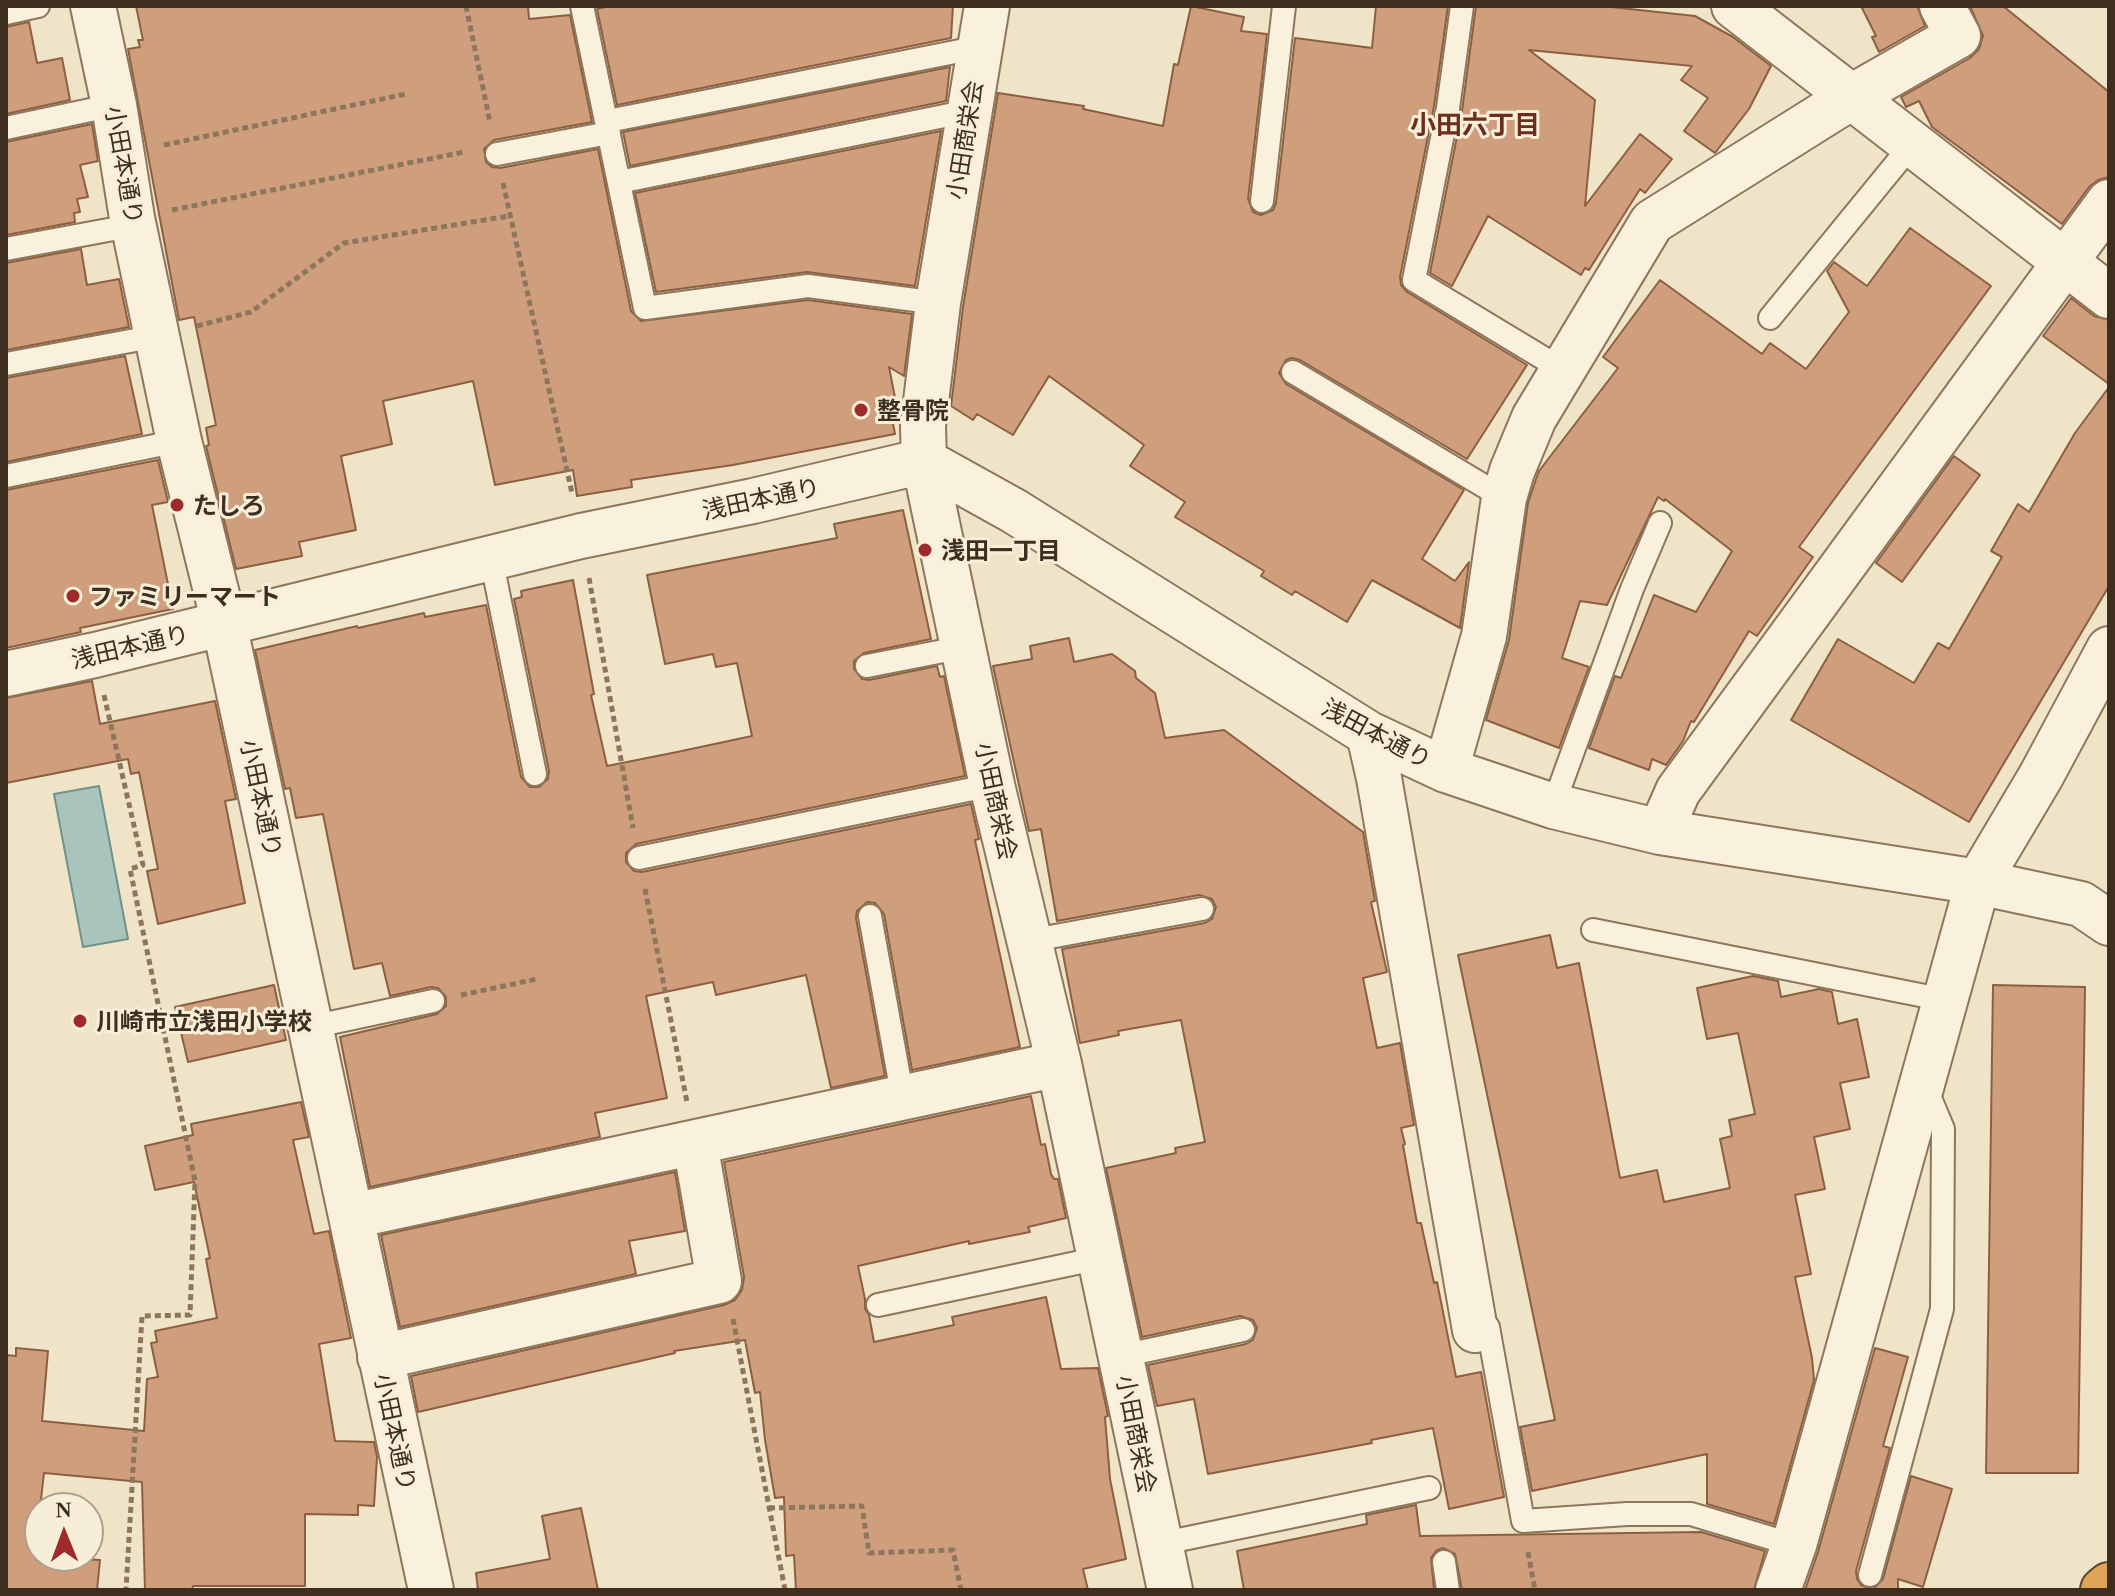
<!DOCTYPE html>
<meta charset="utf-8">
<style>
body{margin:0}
#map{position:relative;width:2115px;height:1596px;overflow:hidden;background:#f0e4c8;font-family:Georgia,serif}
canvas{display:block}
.frame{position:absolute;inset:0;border:8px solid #3d2e20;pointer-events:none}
.north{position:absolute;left:24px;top:1492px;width:80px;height:80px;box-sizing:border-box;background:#f7eed8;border:2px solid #ada18e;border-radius:50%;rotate:359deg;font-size:22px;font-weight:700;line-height:32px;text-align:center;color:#3d2e20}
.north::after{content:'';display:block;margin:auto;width:28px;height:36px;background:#9e2a2b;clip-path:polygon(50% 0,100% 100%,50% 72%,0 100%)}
</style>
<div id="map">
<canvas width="2115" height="1596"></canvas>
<div class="frame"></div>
<div class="north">N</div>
</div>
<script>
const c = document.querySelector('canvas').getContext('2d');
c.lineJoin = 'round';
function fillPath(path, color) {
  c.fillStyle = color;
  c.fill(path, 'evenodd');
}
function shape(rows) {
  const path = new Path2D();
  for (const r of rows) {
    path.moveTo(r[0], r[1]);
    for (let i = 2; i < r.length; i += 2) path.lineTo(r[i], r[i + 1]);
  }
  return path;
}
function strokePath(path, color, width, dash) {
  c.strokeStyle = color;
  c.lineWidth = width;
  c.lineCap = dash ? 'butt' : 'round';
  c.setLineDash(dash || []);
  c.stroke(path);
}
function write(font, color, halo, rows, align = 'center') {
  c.font = font + ' Georgia,"Noto Sans JP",serif';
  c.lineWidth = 6;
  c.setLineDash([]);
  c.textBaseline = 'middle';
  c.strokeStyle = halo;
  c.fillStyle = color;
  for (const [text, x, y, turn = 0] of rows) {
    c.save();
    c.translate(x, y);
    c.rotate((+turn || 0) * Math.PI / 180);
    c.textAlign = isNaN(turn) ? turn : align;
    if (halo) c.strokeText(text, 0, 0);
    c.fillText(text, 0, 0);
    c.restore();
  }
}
const water = shape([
 [99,786,128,939,83,947,54,794,99,786]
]);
fillPath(water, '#a9c4bc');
strokePath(water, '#6f938a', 2);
const building = shape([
 [136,6,528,6,529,19,570,15,592,122,494,140,484,149,486,162,492,167,500,168,598,149,631,311,641,321,808,300,912,314,904,376,889,367,899,418,892,419,895,434,733,465,631,480,632,487,577,496,573,470,495,485,473,381,383,401,392,444,341,456,356,530,299,542,302,556,236,569,206,446,209,445,206,428,216,425,194,317,179,320,128,49,140,47,138,40,143,40,136,6],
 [610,6,953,6,951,38,617,105,597,9,610,6],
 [1191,6,1244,17,1241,31,1267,34,1248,199,1253,212,1261,215,1273,210,1276,203,1295,38,1372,48,1376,6,1448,6,1434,106,1400,277,1401,285,1407,292,1527,365,1467,459,1300,360,1292,358,1286,360,1279,373,1286,384,1464,490,1422,559,1455,581,1469,562,1460,628,1372,580,1347,622,1295,591,1292,595,1261,576,1264,571,1175,517,1185,502,1130,466,1144,445,1049,376,1013,435,977,414,973,420,951,406,963,307,998,93,1084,106,1083,109,1163,126,1174,64,1178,65,1191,6],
 [1476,6,1602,6,1695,16,1733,37,1771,66,1749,109,1715,153,1684,131,1708,98,1681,80,1692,66,1529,50,1595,100,1585,206,1640,134,1672,159,1645,193,1640,189,1589,270,1585,268,1581,275,1488,216,1452,286,1430,273,1462,111,1476,6],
 [1861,6,1917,6,1925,26,1879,52,1872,37,1876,36,1861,6],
 [1970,6,2003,6,2109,92,2109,177,2098,180,2089,187,2062,224,1932,127,1919,101,1906,107,1901,97,1970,58,1979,49,1983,36,1970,6],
 [29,22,37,63,62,58,70,100,6,114,6,27,29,22],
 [950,67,946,101,630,166,623,132,950,67],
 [92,124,98,161,80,165,88,197,77,199,80,212,74,213,75,222,6,235,6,142,92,124],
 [941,131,915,286,807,272,656,292,635,193,941,131],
 [1910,228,1991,286,1799,547,1813,557,1757,636,1749,631,1694,722,1691,721,1683,741,1666,765,1652,759,1649,770,1589,748,1615,676,1621,678,1654,595,1696,612,1732,551,1665,499,1664,501,1658,497,1607,605,1580,601,1562,658,1589,667,1559,748,1486,720,1509,640,1528,503,1536,479,1539,471,1618,368,1603,357,1660,280,1762,354,1770,343,1806,369,1849,312,1827,271,1834,262,1867,286,1910,228],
 [81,249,87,285,119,279,129,327,6,350,6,263,81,249],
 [2071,298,2094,316,2109,320,2109,384,2043,336,2071,298],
 [125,356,142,434,6,462,6,378,125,356],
 [2109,387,2109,586,1969,822,1791,720,1838,639,1914,683,1938,643,1949,649,2002,557,1991,551,2018,504,2029,512,2075,433,2109,387],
 [1954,456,1980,475,1902,582,1876,563,1954,456],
 [158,460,168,502,152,505,173,609,80,628,81,632,6,648,6,490,158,460],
 [903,510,931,639,864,653,854,661,854,669,862,679,869,680,937,666,940,677,944,676,965,776,636,844,626,853,626,862,634,871,642,872,971,804,979,839,975,840,1020,1047,912,1070,884,914,875,903,867,902,857,911,856,918,885,1076,831,1088,806,975,716,995,713,982,646,996,667,1098,595,1113,600,1137,370,1187,340,1037,437,1014,446,1006,446,997,438,988,431,987,390,996,382,963,354,969,323,814,296,818,290,788,285,789,255,650,357,626,358,628,424,613,425,617,486,605,521,777,530,787,539,787,548,779,549,771,514,599,522,597,521,591,573,580,594,694,591,695,607,766,677,752,752,736,737,663,716,667,713,654,665,664,647,575,837,538,834,524,903,510],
 [1069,638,1074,662,1112,654,1135,671,1136,678,1155,693,1165,738,1224,730,1363,832,1375,901,1371,902,1387,972,1363,978,1377,1048,1400,1043,1414,1125,1401,1128,1405,1144,1403,1145,1417,1223,1421,1223,1434,1283,1437,1282,1456,1377,1481,1372,1504,1497,1449,1509,1433,1428,1371,1440,1372,1443,1208,1474,1194,1399,1157,1406,1148,1365,1246,1344,1253,1340,1257,1328,1253,1320,1240,1316,1142,1337,1106,1168,1176,1153,1175,1148,1205,1142,1181,1020,1118,1031,1119,1035,1080,1043,1062,949,1205,923,1212,919,1216,907,1212,899,1199,895,1057,921,1041,829,1029,831,993,666,1032,659,1030,646,1069,638],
 [92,681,100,724,215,701,236,799,225,801,245,903,158,924,147,871,158,869,139,772,131,774,128,759,6,783,6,698,92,681],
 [1550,935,1557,968,1579,963,1620,1178,1657,1170,1664,1202,1730,1188,1720,1139,1732,1136,1729,1120,1755,1114,1738,1033,1707,1039,1697,988,1753,976,1778,981,1781,997,1819,989,1832,992,1838,1024,1857,1019,1869,1077,1840,1083,1850,1129,1814,1137,1825,1189,1795,1195,1811,1274,1795,1277,1812,1358,1814,1380,1774,1524,1707,1504,1707,1454,1532,1491,1520,1427,1555,1420,1458,955,1550,935],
 [274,985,286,1040,188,1062,175,1007,274,985],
 [1993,985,2085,987,2078,1473,1986,1473,1993,985],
 [1031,1096,1041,1145,1045,1144,1051,1174,1054,1179,1058,1179,1066,1218,1028,1227,1030,1232,969,1244,969,1241,858,1266,865,1299,865,1309,869,1315,874,1342,954,1325,952,1317,1046,1297,1061,1369,1098,1368,1108,1416,1105,1417,1110,1479,1126,1559,1083,1569,1088,1590,796,1590,794,1555,786,1556,784,1497,775,1498,765,1440,760,1392,755,1393,745,1340,674,1351,675,1353,418,1412,411,1376,724,1305,735,1300,742,1290,744,1277,724,1162,1031,1096],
 [301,1102,309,1137,293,1140,314,1234,329,1231,351,1338,319,1344,335,1441,374,1442,377,1457,374,1506,358,1505,358,1515,305,1514,305,1586,193,1586,192,1590,145,1590,142,1482,44,1473,40,1508,40,1556,100,1560,97,1590,6,1590,6,1355,16,1356,16,1348,48,1351,42,1421,144,1431,147,1379,158,1377,151,1343,157,1342,155,1331,217,1318,206,1259,210,1258,194,1182,155,1190,145,1146,193,1135,191,1124,301,1102],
 [675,1172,685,1231,629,1241,636,1274,400,1327,381,1235,675,1172],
 [1875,1348,1908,1357,1883,1446,1890,1448,1856,1571,1857,1579,1861,1585,1873,1589,1883,1579,1911,1476,1952,1489,1923,1587,1898,1579,1898,1590,1805,1590,1818,1552,1875,1348],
 [1416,1505,1420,1536,1701,1532,1765,1551,1754,1590,1462,1590,1455,1554,1443,1548,1436,1551,1431,1558,1434,1590,1244,1590,1237,1551,1367,1524,1366,1515,1416,1505],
 [581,1508,598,1590,478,1590,476,1573,550,1559,542,1516,581,1508]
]);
fillPath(building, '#cf9f7d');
strokePath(building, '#8d5f41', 2);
const lane = shape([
 [582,6,645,308,808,286,938,303],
 [1462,6,1448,108,1414,280,1563,370],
 [6,13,38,6],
 [608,121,980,47],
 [6,128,114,105],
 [497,154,609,133],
 [619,182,969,111],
 [1262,201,1284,6],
 [6,249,135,225],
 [1770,318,1913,143],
 [6,364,157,336],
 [1293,372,1504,498],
 [6,476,179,441],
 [491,558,535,774],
 [867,666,964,647],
 [1553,806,1632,589,1660,523],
 [639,858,992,785],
 [870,916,903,1099],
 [1593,930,1945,1000],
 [1028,941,1202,909],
 [311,1027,433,1001],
 [878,1305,1100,1258],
 [1475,1330,1488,1327,1523,1521,1627,1514,1691,1514,1794,1545],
 [1121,1356,1243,1330],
 [1159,1544,1429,1488],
 [1444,1562,1448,1590],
 [1870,1575,1942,1309,1943,1129,1925,1086]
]);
const street = shape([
 [93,6,114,105,132,218,179,441,224,623,431,1590],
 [987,6,938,303,923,426,924,461,992,785,1059,1064,1170,1590],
 [1734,6,2109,296],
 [6,674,95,655,581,536,753,501,924,461,1014,511,1369,734,1446,770,1553,806,1660,832,1978,882,2081,904,2109,923],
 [1369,734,1379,778,1475,1330],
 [1446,770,1484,636,1504,498,1512,471,1534,418,1652,222,1853,96,1958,36,1942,6],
 [1660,832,1678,791,2109,202],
 [352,1216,1059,1064],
 [380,1357,719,1281,695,1143],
 [1778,1590,1794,1545,1978,882,2041,776,2109,649]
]);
const highway = shape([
 [2103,1590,2109,1585]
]);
strokePath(lane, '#8d765c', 26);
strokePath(street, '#8d765c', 48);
strokePath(highway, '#5b4430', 48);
strokePath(shape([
 [466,6,490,122],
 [164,145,406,94],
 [503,183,572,493],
 [172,210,464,152],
 [197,326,251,312,344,243,509,216],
 [589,578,633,828],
 [104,695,143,865,130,869,195,1181,190,1315,142,1316,126,1590],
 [645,889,687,1102],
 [461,995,537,979],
 [733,1319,785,1590],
 [769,1508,862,1506,869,1553,953,1550,961,1590],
 [1528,1552,1535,1590]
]), '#8d765c', 5, [6, 4]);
strokePath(lane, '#faf1dc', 22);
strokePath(street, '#faf1dc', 44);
strokePath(highway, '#e0a458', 44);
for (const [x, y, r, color] of [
 [861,410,8,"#9e2a2b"],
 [177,505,8,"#9e2a2b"],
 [925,550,8,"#9e2a2b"],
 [73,596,8,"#9e2a2b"],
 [80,1021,8,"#9e2a2b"]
]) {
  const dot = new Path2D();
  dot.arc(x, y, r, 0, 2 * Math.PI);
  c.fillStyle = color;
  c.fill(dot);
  strokePath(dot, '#f7eed8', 3);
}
write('24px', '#3d2e20', '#f7eed8', [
 ["小田商栄会",964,140,-81],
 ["小田本通り",125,165,80],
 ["浅田本通り",761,498,-12],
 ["浅田本通り",130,646,-13],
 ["浅田本通り",1377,733,28],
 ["小田本通り",262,798,78],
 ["小田商栄会",997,801,78],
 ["小田本通り",396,1432,78],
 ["小田商栄会",1137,1434,79]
]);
write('bold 24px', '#3d2e20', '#f7eed8', [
 ["整骨院",877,410],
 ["たしろ",193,505],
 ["浅田一丁目",941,550],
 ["ファミリーマート",89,596],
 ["川崎市立浅田小学校",96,1021]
], 'left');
write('bold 26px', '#6b2e1e', '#f7eed8', [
 ["小田六丁目",1475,124]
]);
</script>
